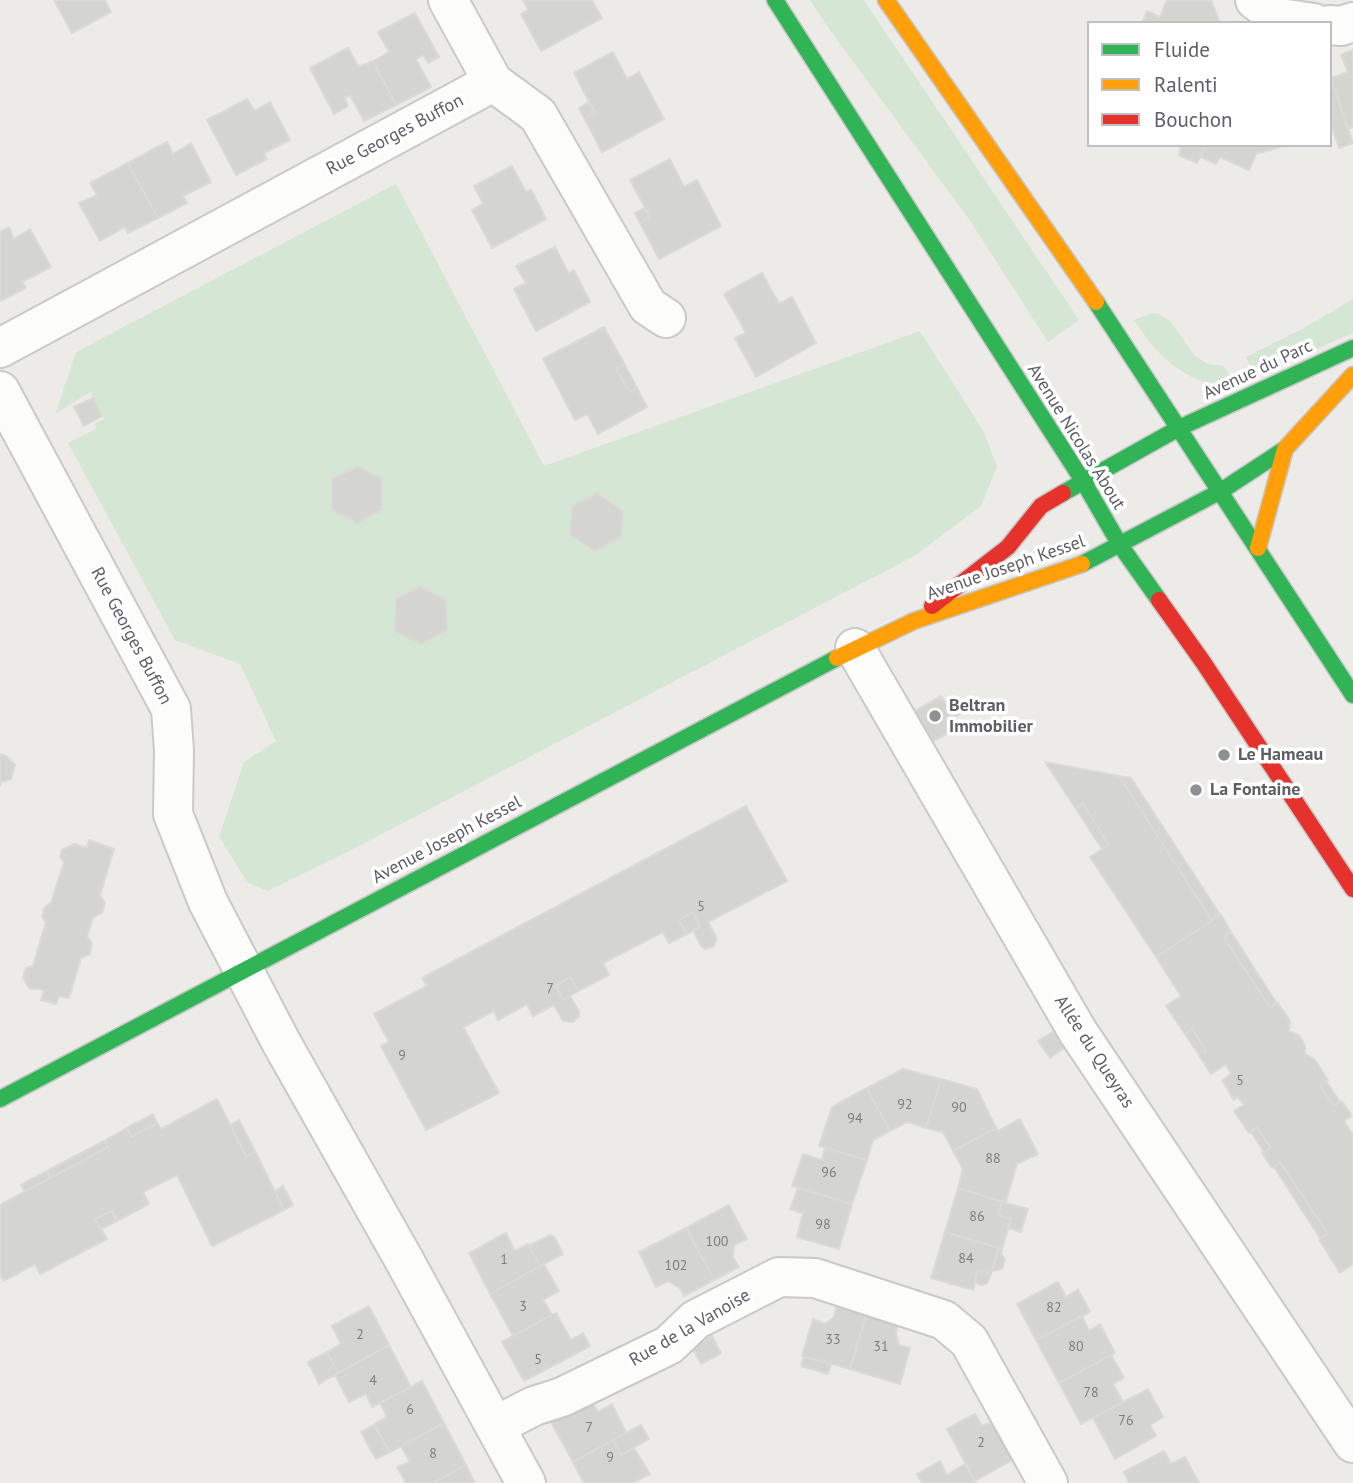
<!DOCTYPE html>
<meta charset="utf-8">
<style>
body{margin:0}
#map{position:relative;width:1353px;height:1483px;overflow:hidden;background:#ecebe7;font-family:"PT Sans",sans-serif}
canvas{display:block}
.legend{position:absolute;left:1087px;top:21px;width:245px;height:126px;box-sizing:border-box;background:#fff;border:2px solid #bebfc1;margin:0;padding:9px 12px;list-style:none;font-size:21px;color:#5d5f64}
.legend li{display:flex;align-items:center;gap:14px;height:35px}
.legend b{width:35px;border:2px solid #bebfc1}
</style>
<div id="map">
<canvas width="1353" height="1483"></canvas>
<ul class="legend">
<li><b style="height:9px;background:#30b455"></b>Fluide</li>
<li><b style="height:9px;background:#ff9f0a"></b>Ralenti</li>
<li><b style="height:9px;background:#e5322d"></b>Bouchon</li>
</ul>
</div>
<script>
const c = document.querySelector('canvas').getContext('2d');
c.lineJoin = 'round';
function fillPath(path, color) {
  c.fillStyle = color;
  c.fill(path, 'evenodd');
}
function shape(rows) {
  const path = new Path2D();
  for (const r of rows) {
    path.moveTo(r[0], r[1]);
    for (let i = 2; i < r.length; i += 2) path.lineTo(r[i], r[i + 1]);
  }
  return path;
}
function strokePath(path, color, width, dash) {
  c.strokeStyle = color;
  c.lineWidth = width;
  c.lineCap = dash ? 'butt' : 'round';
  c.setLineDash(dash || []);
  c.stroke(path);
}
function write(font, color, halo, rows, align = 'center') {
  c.font = font + ' "PT Sans",sans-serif';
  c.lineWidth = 7;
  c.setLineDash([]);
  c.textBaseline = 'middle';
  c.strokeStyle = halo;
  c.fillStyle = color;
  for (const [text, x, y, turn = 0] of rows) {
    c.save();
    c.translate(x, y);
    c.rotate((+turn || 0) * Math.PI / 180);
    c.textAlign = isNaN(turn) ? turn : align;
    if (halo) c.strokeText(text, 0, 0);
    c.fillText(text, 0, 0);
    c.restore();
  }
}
fillPath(shape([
 [810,0,864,0,1079,320,1048,342,971,222,830,30],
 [396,184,544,466,920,331,984,432,997,467,981,506,916,555,357,847,268,891,248,883,219,837,244,762,276,741,240,664,175,640,68,443,96,429,95,424,104,419,90,392,55,414,76,352],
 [1353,299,1353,333,1255,376,1246,357,1304,328],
 [1152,313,1159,314,1170,321,1195,356,1208,364,1224,366,1233,381,1224,384,1208,383,1193,378,1172,365,1154,348,1134,320]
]), '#d6e6d5');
const building = shape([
 [54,0,105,0,111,12,72,33,54,0],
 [523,0,592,0,602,18,541,51,521,14,528,10,523,0],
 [1167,0,1211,0,1220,23,1142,23,1147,11,1160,17,1167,0],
 [415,13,439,57,428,63,423,55,416,59,431,87,396,105,373,61,389,52,378,32,415,13],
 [348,48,359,67,373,61,396,105,364,121,350,95,344,98,348,106,334,114,310,68,348,48],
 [1353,50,1353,127,1347,129,1331,78,1348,72,1341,55,1353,50],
 [613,52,627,79,639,72,664,119,602,152,584,118,595,113,574,73,613,52],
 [1331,78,1353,143,1339,148,1330,122,1331,78],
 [247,99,255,111,270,102,290,140,264,153,267,159,236,175,207,120,247,99],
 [589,102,595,113,584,118,579,108,589,102],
 [167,142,173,154,191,143,211,182,183,196,187,203,158,218,128,163,167,142],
 [1179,145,1206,145,1197,163,1179,155,1181,146,1179,145],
 [1206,145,1279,145,1280,147,1256,154,1249,170,1220,157,1216,164,1201,157,1206,145],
 [670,159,684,187,697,180,721,226,659,259,640,223,650,217,630,180,670,159],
 [128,163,158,218,128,233,125,227,100,241,79,203,97,195,90,183,128,163],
 [512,166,526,192,531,189,546,219,492,248,472,210,483,203,474,186,512,166],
 [645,208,650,217,640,223,635,213,645,208],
 [9,227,14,239,30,229,51,267,22,282,26,288,0,301,0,232,9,227],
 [555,247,569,274,574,270,590,302,536,331,514,289,526,283,516,266,555,247],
 [762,273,779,304,792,297,816,343,756,377,735,338,746,333,724,294,762,273],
 [604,327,625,365,616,369,629,392,637,388,647,407,598,434,587,414,575,420,543,359,604,327],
 [625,365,637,388,629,392,616,369,625,365],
 [93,398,102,416,84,426,74,407,93,398],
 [358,466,382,479,382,510,357,523,332,510,332,479,358,466],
 [597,493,623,511,621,537,595,551,570,535,572,506,597,493],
 [420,586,446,600,447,630,421,644,395,631,396,599,420,586],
 [941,696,947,705,954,701,961,713,954,718,959,727,928,744,911,713,941,696],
 [0,754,6,756,15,765,11,779,1,782,0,785,0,754],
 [1045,762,1119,776,1211,919,1219,913,1221,915,1156,957,1090,857,1109,845,1083,803,1076,809,1045,762],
 [1119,776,1131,778,1219,913,1211,919,1119,776],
 [1083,803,1109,845,1102,849,1076,809,1083,803],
 [746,806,787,881,708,922,717,939,713,947,705,949,701,946,693,930,700,927,693,912,679,920,687,934,669,943,663,932,603,963,609,975,578,991,571,977,556,985,563,1000,570,996,579,1011,579,1016,573,1022,563,1021,554,1005,533,1016,527,1004,498,1020,494,1011,463,1027,499,1093,426,1130,381,1046,389,1042,374,1014,427,986,422,978,746,806],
 [89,840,114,849,100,895,105,903,102,913,93,918,87,936,92,943,90,954,81,958,69,998,59,996,56,1004,41,1000,44,990,29,988,23,978,26,968,33,966,46,922,42,917,45,907,51,903,64,862,60,857,62,850,74,844,87,848,89,840],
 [693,912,700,927,687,934,679,920,693,912],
 [1221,915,1231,932,1224,937,1270,1008,1278,1003,1290,1021,1289,1031,1300,1036,1305,1046,1305,1054,1314,1059,1328,1080,1320,1086,1334,1106,1342,1101,1352,1116,1344,1121,1353,1135,1353,1264,1340,1273,1319,1239,1328,1234,1280,1162,1272,1168,1262,1153,1271,1148,1257,1127,1249,1133,1234,1111,1244,1105,1237,1096,1234,1100,1222,1080,1231,1074,1226,1064,1211,1074,1199,1055,1206,1050,1192,1029,1185,1034,1166,1006,1181,996,1156,957,1221,915],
 [1231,932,1277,1004,1270,1008,1224,937,1231,932],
 [571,977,578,991,563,1000,556,985,571,977],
 [1192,1029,1206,1050,1199,1055,1185,1034,1192,1029],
 [1054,1031,1064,1048,1050,1058,1038,1041,1054,1031],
 [903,1069,941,1079,926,1128,907,1122,890,1131,867,1088,903,1069],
 [941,1079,977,1089,996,1128,953,1151,943,1132,926,1128,941,1079],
 [1326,1081,1340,1102,1334,1106,1320,1086,1326,1081],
 [867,1088,890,1131,873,1140,867,1160,819,1146,832,1107,867,1088],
 [217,1099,246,1156,255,1151,284,1210,212,1246,177,1175,143,1192,149,1204,117,1221,112,1211,95,1219,107,1239,40,1274,35,1264,3,1281,0,1274,0,1205,108,1147,104,1141,127,1128,131,1137,157,1123,161,1129,217,1099],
 [153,1114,157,1123,131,1137,127,1128,153,1114],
 [1020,1119,1038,1154,1017,1164,1006,1202,958,1188,963,1169,953,1151,996,1128,998,1131,1020,1119],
 [239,1120,255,1151,246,1156,230,1125,239,1120],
 [1257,1127,1271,1148,1264,1152,1251,1132,1257,1127],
 [104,1141,108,1147,83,1161,79,1154,104,1141],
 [825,1148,867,1160,852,1204,792,1186,803,1154,822,1160,825,1148],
 [79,1154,83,1161,50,1178,47,1171,79,1154],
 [1280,1162,1328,1234,1320,1238,1274,1167,1280,1162],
 [47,1171,50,1178,25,1192,21,1185,47,1171],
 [283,1186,293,1205,284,1210,275,1191,283,1186],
 [798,1188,852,1204,839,1249,797,1237,803,1213,790,1209,798,1188],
 [958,1188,1002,1202,998,1215,1011,1219,1002,1249,945,1232,958,1188],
 [1002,1202,1028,1209,1021,1232,1008,1228,1011,1219,998,1215,1002,1202],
 [729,1205,747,1239,734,1245,733,1257,739,1267,714,1280,686,1228,729,1205],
 [112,1211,117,1221,101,1229,95,1219,112,1211],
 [686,1228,714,1280,684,1296,680,1288,668,1281,656,1287,639,1252,686,1228],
 [945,1232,999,1248,991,1274,978,1270,973,1290,931,1278,945,1232],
 [506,1233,515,1251,528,1244,540,1266,490,1294,469,1253,506,1233],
 [550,1235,555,1238,563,1254,540,1266,529,1246,550,1235],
 [999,1248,1002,1249,1001,1254,1005,1260,1002,1269,992,1271,999,1248],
 [544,1264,559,1291,543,1300,552,1315,513,1336,490,1294,544,1264],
 [978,1270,991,1274,987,1283,981,1285,974,1282,978,1270],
 [1058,1282,1066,1297,1078,1289,1090,1312,1036,1340,1017,1304,1058,1282],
 [837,1303,867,1312,850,1369,802,1356,813,1319,825,1324,834,1317,837,1303],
 [369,1306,389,1345,338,1373,327,1352,341,1344,332,1326,369,1306],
 [867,1312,899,1321,896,1334,899,1345,910,1348,900,1384,850,1369,867,1312],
 [556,1313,571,1340,583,1333,590,1346,524,1381,502,1342,556,1313],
 [1082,1316,1089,1331,1100,1324,1115,1353,1059,1383,1036,1340,1082,1316],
 [712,1336,721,1353,701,1364,692,1347,712,1336],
 [389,1345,411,1387,372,1407,366,1394,349,1402,335,1375,389,1345],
 [327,1352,338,1373,319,1384,308,1362,327,1352],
 [1111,1355,1124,1378,1113,1384,1123,1402,1081,1424,1059,1383,1111,1355],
 [804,1357,831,1364,828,1374,801,1366,804,1357],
 [422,1381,444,1423,390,1452,374,1424,387,1417,380,1403,422,1381],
 [1148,1389,1163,1417,1150,1425,1156,1436,1115,1459,1093,1418,1148,1389],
 [591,1399,598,1412,612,1404,626,1433,573,1462,551,1422,591,1399],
 [975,1414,982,1426,996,1420,1016,1458,975,1481,947,1429,975,1414],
 [444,1423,466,1465,433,1483,406,1483,397,1467,410,1462,401,1446,444,1423],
 [374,1425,390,1452,376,1459,361,1432,374,1425],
 [641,1425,649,1439,621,1455,613,1440,641,1425],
 [613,1440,621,1455,634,1448,650,1474,633,1483,584,1483,573,1462,613,1440],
 [1164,1451,1171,1464,1185,1457,1199,1483,1129,1483,1124,1472,1164,1451],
 [940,1461,947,1475,965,1464,976,1483,922,1483,917,1474,940,1461],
 [466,1465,475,1483,433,1483,466,1465]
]);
fillPath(building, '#d4d4d1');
strokePath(building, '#dbdad6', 2);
const street = shape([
 [1255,0,1279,18,1314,23],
 [1330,25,1341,26,1353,22],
 [493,82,538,115,648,306,666,318],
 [0,348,493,82,448,0],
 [0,391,171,709,174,750,173,814,208,902,281,1042,403,1258,526,1483],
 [855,648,1078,1032,1353,1443],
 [495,1426,534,1406,562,1397,669,1345,695,1320,779,1277,815,1278,944,1320,969,1341,1048,1483]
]);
const fast = shape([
 [775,0,1083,481,1120,545,1159,600],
 [1096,302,1353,695],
 [1063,493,1179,428,1353,348],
 [1082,564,1221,491,1285,449],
 [0,1099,837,658]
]);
const slow = shape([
 [886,0,1096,302],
 [1258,548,1285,449,1353,375],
 [837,658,914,621,1082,564]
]);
const jam = shape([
 [1159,600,1203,662,1353,889],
 [932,606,1008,547,1041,506,1063,493]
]);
strokePath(street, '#c9c9c9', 42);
strokePath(fast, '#c7c7c8', 19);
strokePath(slow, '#c7c7c8', 19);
strokePath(jam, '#c7c7c8', 19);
strokePath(street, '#fcfcfb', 38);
strokePath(fast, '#30b455', 16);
strokePath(slow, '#ff9f0a', 16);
strokePath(jam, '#e5322d', 16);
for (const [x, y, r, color] of [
 [935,716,7,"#8f9092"],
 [1224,755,7,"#8f9092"],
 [1196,790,7,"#8f9092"]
]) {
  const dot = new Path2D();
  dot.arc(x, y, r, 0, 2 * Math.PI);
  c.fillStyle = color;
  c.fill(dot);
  strokePath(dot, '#fff', 2.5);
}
write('14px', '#7b7d80', null, [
 ["5",701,907],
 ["7",550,989],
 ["9",402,1056],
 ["5",1240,1081],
 ["92",905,1105],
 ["90",959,1108],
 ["94",855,1119],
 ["88",993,1159],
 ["96",829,1173],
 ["86",977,1217],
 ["98",823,1225],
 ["100",717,1242],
 ["84",966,1259],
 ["1",504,1260],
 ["102",676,1266],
 ["3",523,1307],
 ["82",1054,1308],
 ["2",360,1335],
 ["33",833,1340],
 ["31",881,1347],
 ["80",1076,1347],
 ["5",538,1360],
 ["4",373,1381],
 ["78",1091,1393],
 ["6",410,1410],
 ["76",1126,1421],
 ["7",589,1428],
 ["2",981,1443],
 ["8",433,1454],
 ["9",610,1458]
]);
write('18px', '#5d5f64', '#fff', [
 ["Rue Georges Buffon",395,135,-28],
 ["Avenue du Parc",1258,370,-25],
 ["Avenue Nicolas About",1076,437,58],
 ["Avenue Joseph Kessel",1006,568,-19],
 ["Rue Georges Buffon",131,636,62],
 ["Avenue Joseph Kessel",447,840,-28],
 ["Allée du Queyras",1094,1052,57],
 ["Rue de la Vanoise",690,1328,-30]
]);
write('bold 18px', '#5d5f64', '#fff', [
 ["Beltran",949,706],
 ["Immobilier",949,727],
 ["Le Hameau",1238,755],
 ["La Fontaine",1210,790]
], 'left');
</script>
